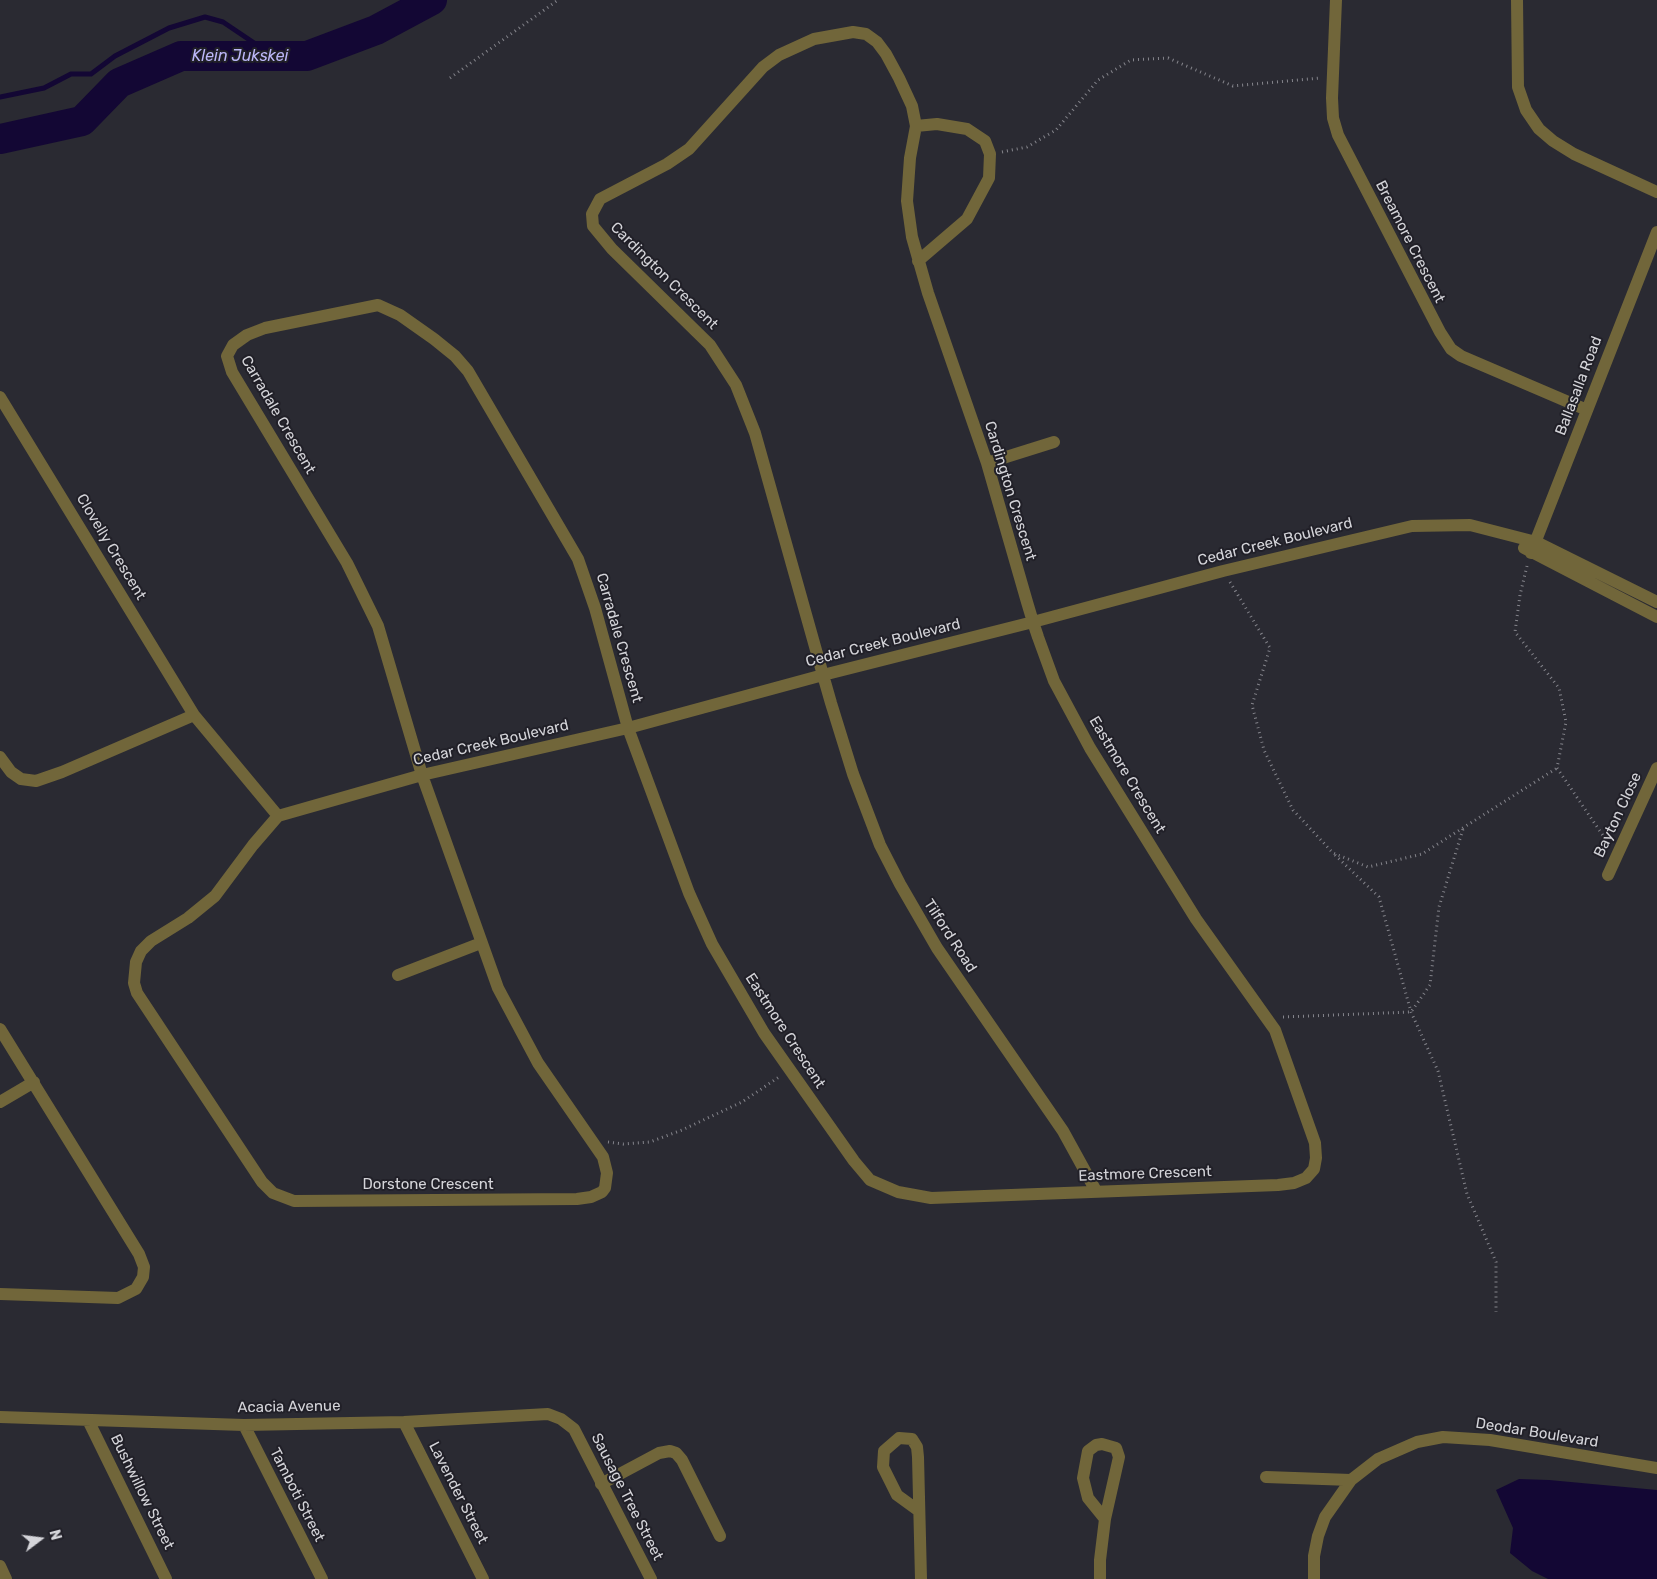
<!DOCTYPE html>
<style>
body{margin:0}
#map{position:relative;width:1657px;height:1579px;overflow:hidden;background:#2a2a32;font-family:Rubik,sans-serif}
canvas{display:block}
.north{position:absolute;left:15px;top:1514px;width:50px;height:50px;-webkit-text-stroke:4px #212028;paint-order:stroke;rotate:75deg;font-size:14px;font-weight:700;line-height:20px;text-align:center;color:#d4d4d9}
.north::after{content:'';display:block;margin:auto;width:18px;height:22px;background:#d4d4d9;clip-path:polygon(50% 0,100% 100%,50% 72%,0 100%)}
</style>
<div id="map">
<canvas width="1657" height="1579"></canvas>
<div class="north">N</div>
</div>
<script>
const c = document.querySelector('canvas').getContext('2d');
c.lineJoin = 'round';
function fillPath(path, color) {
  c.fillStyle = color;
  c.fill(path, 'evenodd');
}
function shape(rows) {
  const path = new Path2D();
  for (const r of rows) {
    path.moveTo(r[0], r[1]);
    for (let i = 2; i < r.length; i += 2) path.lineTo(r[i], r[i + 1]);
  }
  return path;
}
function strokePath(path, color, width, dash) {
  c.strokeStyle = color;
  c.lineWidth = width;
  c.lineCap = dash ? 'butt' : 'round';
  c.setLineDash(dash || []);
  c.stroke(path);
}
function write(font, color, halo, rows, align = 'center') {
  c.font = font + ' Rubik,sans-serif';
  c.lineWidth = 4;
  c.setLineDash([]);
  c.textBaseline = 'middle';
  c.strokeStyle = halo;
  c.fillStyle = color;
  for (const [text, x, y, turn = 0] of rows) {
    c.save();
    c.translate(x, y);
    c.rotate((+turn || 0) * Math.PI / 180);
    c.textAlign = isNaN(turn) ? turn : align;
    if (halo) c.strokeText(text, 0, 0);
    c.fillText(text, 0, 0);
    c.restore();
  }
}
fillPath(shape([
 [1519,1479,1549,1480,1657,1490,1657,1579,1548,1579,1532,1571,1510,1553,1513,1528,1496,1490]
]), '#130734');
strokePath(shape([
 [0,97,44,88,71,74,91,74,115,56,169,28,205,17,223,22,272,55]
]), '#130734', 5);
strokePath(shape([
 [0,139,82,121,119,83,181,56,307,56,376,30,432,0]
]), '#130734', 30);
strokePath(shape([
 [450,78,558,0],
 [1002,152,1027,147,1056,130,1098,80,1131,60,1168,58,1233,86,1320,78],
 [1527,566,1520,595,1515,632,1559,688,1566,722,1557,768,1608,843],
 [1230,582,1270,648,1252,705,1264,750,1293,810,1333,853,1368,867,1422,854,1557,768],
 [1335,855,1379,897,1411,1012,1438,1071,1467,1194,1496,1262,1496,1312],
 [1283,1017,1411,1012,1430,985,1439,907,1463,829],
 [608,1142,623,1144,650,1142,682,1130,742,1102,779,1077]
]), '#85858c', 3, [1, 4]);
strokePath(shape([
 [1336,0,1332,98,1333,118,1338,135,1440,332,1451,349,1461,356,1587,410],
 [1517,0,1518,87,1526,110,1539,129,1553,141,1574,154,1657,192],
 [916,126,937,124,967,129,985,141,990,154,989,178,967,219,918,261],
 [0,397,194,715,278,816],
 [987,463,1054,442],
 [1524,548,1657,617],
 [1531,553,1657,232],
 [0,757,11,772,21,779,36,781,62,772,194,715],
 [1608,875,1657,768],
 [398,975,481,943],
 [0,1029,139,1254,144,1267,143,1277,136,1289,118,1298,0,1294],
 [0,1102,34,1082],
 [1096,1191,1063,1131,937,948,900,884,880,845,853,774,831,703,823,675,755,433,736,385,710,345,612,249,593,226,592,214,600,199,667,164,689,149,763,67,779,55,814,39,853,32,866,34,877,42,886,54,899,78,912,106,916,126,910,158,907,201,912,237,928,293,987,463,1027,602,1033,622,1038,637,1054,681,1090,748,1196,919,1275,1030,1315,1143,1316,1158,1314,1169,1306,1178,1294,1183,1278,1185,931,1198,898,1192,870,1180,854,1161,764,1033,712,944,689,893,628,728,595,608,578,559,468,371,455,356,434,339,400,315,378,305,265,328,247,335,233,345,227,356,232,372,347,563,378,626,422,775,498,988,538,1063,603,1157,607,1173,605,1188,602,1192,591,1197,577,1199,294,1201,273,1193,262,1182,137,993,134,983,136,962,141,951,151,941,188,918,215,896,253,845,278,816,422,775,628,728,823,675,1033,622,1223,571,1412,526,1470,525,1536,542,1657,602],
 [0,1417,244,1425,404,1422,548,1414,561,1419,574,1429,651,1579],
 [88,1420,166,1579],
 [404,1422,483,1579],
 [244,1425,322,1579],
 [1266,1477,1351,1480],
 [601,1484,659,1453,670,1451,676,1453,682,1460,720,1536],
 [919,1511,897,1495,883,1467,884,1451,899,1438,912,1439,917,1447,918,1457,921,1579],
 [0,1566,6,1579],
 [1100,1579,1100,1560,1105,1519,1119,1457,1116,1448,1102,1444,1096,1445,1088,1451,1083,1478,1088,1498,1105,1519],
 [1314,1579,1314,1556,1318,1536,1325,1517,1351,1480,1378,1459,1417,1442,1443,1437,1490,1440,1657,1468]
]), '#71663a', 12);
write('15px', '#d4d4d9', '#212028', [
 ["Breamore Crescent",1410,242,63],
 ["Cardington Crescent",664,276,45],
 ["Ballasalla Road",1579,386,-69],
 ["Carradale Crescent",278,415,60],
 ["Cardington Crescent",1010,491,73],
 ["Cedar Creek Boulevard",1275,542,-14],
 ["Clovelly Crescent",111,547,59],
 ["Carradale Crescent",619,638,74],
 ["Cedar Creek Boulevard",883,643,-14],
 ["Cedar Creek Boulevard",491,743,-13],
 ["Eastmore Crescent",1127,775,59],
 ["Bayton Close",1618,815,-65],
 ["Tilford Road",950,936,57],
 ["Eastmore Crescent",785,1031,57],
 ["Eastmore Crescent",1145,1174,-2],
 ["Dorstone Crescent",428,1185],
 ["Acacia Avenue",289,1407,-1],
 ["Deodar Boulevard",1537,1433,9],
 ["Bushwillow Street",142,1492,64],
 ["Lavender Street",458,1493,63],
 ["Tamboti Street",297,1495,63],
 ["Sausage Tree Street",627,1497,63]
]);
write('italic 16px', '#bcb7f7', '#212028', [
 ["Klein Jukskei",240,56]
]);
</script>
